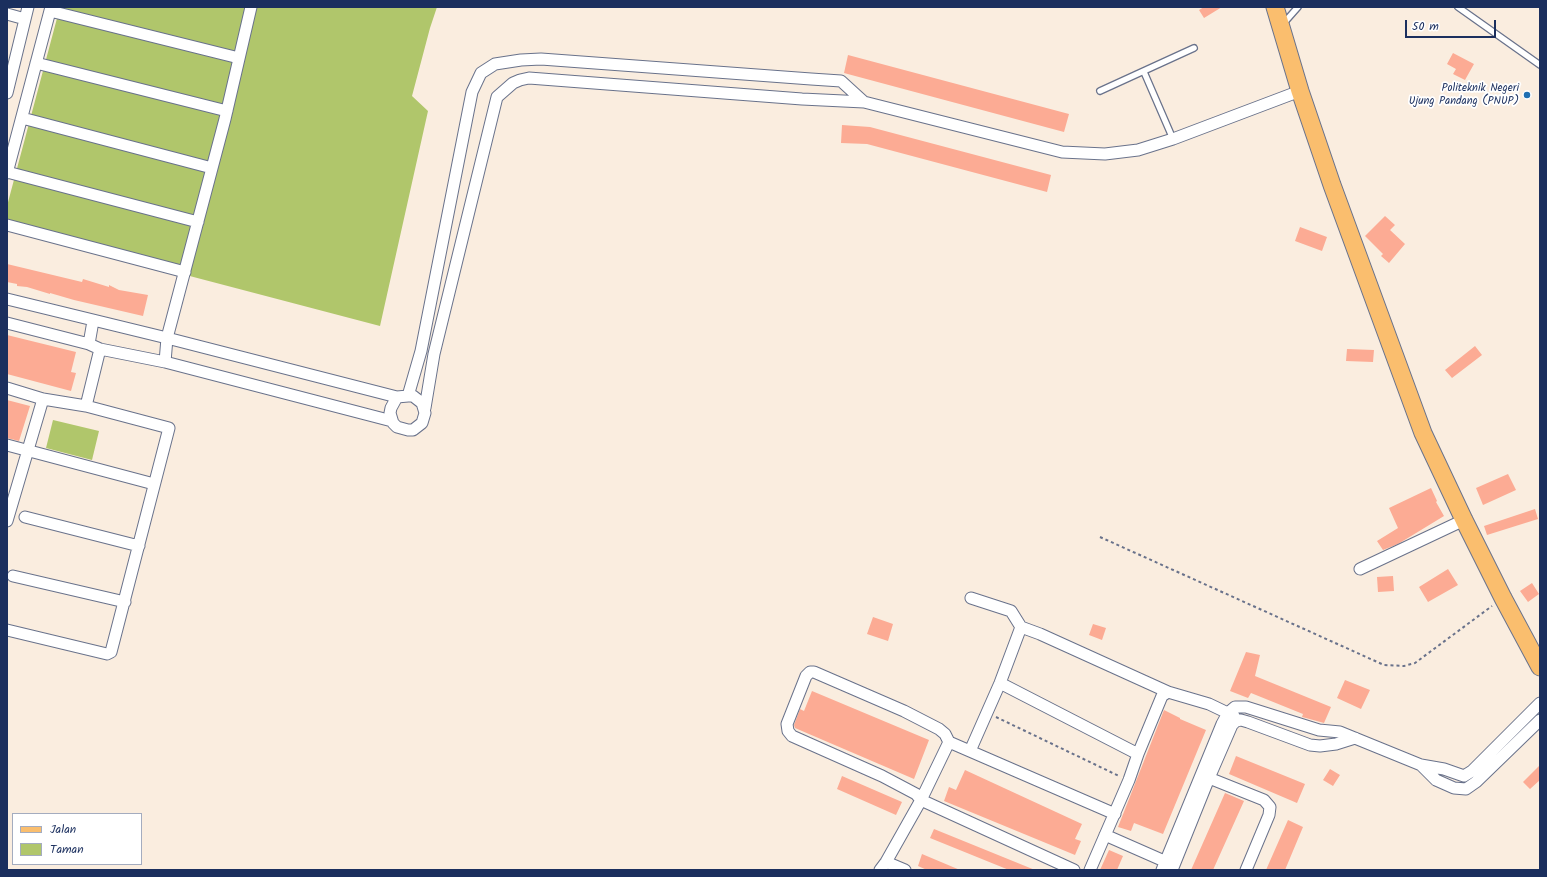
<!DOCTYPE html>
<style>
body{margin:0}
#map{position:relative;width:1547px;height:877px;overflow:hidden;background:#faeddf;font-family:Kalam,sans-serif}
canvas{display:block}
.frame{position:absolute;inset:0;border:8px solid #1b2f5e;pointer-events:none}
.legend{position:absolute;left:12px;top:813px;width:130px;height:52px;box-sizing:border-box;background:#fff;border:1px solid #a4acbf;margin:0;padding:5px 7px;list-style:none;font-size:12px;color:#1b2f5e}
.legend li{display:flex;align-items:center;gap:8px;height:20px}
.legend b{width:20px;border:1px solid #a4acbf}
.scale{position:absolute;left:1405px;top:20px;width:91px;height:18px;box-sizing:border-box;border:2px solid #1b2f5e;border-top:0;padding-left:5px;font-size:12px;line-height:14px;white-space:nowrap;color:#1b2f5e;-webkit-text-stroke:3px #fff;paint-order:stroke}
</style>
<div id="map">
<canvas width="1547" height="877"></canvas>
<div class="frame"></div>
<ul class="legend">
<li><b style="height:5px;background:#fabe6e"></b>Jalan</li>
<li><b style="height:11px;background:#b0c66b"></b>Taman</li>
</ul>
<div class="scale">50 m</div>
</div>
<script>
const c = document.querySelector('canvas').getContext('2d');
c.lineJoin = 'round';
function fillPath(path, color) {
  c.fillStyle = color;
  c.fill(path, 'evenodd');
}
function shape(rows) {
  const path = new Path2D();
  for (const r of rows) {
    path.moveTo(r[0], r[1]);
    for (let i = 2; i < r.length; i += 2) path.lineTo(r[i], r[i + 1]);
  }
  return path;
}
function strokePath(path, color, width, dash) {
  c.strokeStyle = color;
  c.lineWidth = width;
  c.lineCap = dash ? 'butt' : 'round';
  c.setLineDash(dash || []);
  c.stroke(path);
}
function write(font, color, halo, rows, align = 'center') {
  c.font = font + ' Kalam,sans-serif';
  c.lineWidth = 3.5;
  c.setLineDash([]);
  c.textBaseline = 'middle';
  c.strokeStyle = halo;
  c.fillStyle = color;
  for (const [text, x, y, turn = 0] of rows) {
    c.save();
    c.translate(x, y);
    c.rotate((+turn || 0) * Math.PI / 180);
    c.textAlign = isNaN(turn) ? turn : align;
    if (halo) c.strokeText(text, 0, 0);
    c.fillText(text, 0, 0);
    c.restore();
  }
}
fillPath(shape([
 [60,7,437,7,430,28,412,96,428,111,380,326,7,228,7,206],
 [53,420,99,431,92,460,46,448]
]), '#b0c66b');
fillPath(shape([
 [1204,7,1222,7,1204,18,1199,10],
 [1453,53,1474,64,1465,80,1453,74,1456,69,1447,64],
 [848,55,1069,114,1064,132,844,73],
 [842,125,870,127,1051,175,1047,192,867,144,841,143],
 [1385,216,1395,225,1390,230,1405,244,1389,263,1381,256,1383,254,1365,236],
 [1300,227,1327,237,1322,251,1295,241],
 [7,264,82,282,83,279,109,287,109,285,119,290,148,295,143,316,74,300,50,293,50,294,27,287,17,286,17,284,7,282],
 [7,335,76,352,71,372,76,373,71,391,7,374],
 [1475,346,1482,355,1452,378,1445,370],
 [1347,349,1374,350,1373,362,1346,361],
 [7,400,30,406,19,441,7,438],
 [1508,474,1516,490,1483,505,1476,488],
 [1431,488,1437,501,1436,502,1444,516,1398,544,1383,550,1377,541,1398,528,1389,508],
 [1535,509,1538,519,1487,535,1484,526],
 [1448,569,1458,585,1428,602,1419,587],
 [1393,576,1394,591,1378,592,1377,577],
 [1532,583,1539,594,1528,602,1520,591],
 [873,617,893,624,888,641,867,634],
 [1093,624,1106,628,1102,640,1089,635],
 [1246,652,1260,655,1255,676,1331,707,1324,723,1306,718,1302,717,1303,714,1251,693,1248,698,1230,691],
 [1345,680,1370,690,1361,709,1337,698],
 [812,691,929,740,914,779,795,728,794,725,800,709,804,711],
 [1164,710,1180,718,1180,719,1206,730,1163,834,1134,823,1131,831,1118,827],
 [1236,756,1305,784,1297,803,1229,774],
 [1540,765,1540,780,1530,789,1523,782],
 [1330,769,1340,775,1333,786,1323,780],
 [965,770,1082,824,1075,839,1081,841,1075,855,944,801,949,787,956,790],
 [842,776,902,802,896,815,837,789],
 [1225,793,1244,801,1213,870,1191,870],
 [1288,820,1303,827,1285,870,1266,870],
 [934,829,1035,870,1009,870,930,838],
 [1109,850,1123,856,1117,870,1100,870],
 [922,854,960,870,927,870,918,866]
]), '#fcab94');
const lane = shape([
 [1458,7,1540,65],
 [1283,24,1298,7],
 [1144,72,1173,139],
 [1100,91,1194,48]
]);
const street = shape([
 [50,11,239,58],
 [7,14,25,19],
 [36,63,227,111],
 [7,93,28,7],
 [22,118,212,168],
 [7,172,198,222],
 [7,173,51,7],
 [7,225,185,272],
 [7,299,167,338,397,397],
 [7,323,89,344,100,349,165,362,392,421],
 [89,344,93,321],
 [165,362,167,338,225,119,251,7],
 [7,388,43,399,86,406,169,428,111,652,107,654,7,630],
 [408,396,421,351,472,92,481,73,495,64,521,60,541,59,811,79,841,81,864,102],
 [408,396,413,396,422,403,425,413,422,423,413,430,408,430,397,427,393,423,390,413,391,408,397,397,408,396],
 [86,406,100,349],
 [425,408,434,354,497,97,513,83,520,80,529,78,802,99,864,102,1062,152,1105,154,1138,150,1173,139,1300,91],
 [7,445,154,484],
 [25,517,139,546],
 [7,521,43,399],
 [1360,569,1464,520],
 [13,576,125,602],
 [971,598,1011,611,1021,627],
 [1000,683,1138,754],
 [949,742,1115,814],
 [970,751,1000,683,1021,627,1040,634,1168,692],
 [1421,765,1436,780,1454,788,1466,789,1476,782,1540,720],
 [1209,778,1264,800,1270,807,1269,815,1246,870],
 [1105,835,1171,864],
 [886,862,905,870],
 [880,870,886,862,921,800,949,742,945,734,939,729,904,711,814,672,810,672,806,676,787,724,788,731,792,736,882,776,916,794,921,800,1074,870],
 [1090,870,1129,780,1138,754,1162,696,1168,692,1209,704,1234,716],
 [1162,870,1222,724,1228,713,1235,707,1246,707,1319,730,1340,732,1421,765,1444,769,1464,776,1472,771,1540,703],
 [1172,870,1209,778,1232,725,1236,721,1241,720,1248,722,1310,745,1320,746,1336,744,1355,738]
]);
const primary = shape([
 [1275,7,1300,91,1332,185,1423,433,1464,520,1503,598,1540,667]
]);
strokePath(lane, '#69728b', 8);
strokePath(street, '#69728b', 13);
strokePath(primary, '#69728b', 19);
strokePath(shape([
 [1100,537,1384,665,1404,666,1415,663,1492,606],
 [996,717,1119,776]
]), '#69728b', 2, [3, 3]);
strokePath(lane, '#fff', 5.5);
strokePath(street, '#fff', 11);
strokePath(primary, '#fabe6e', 17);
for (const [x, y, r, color] of [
 [1527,95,4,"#1f6fb2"]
]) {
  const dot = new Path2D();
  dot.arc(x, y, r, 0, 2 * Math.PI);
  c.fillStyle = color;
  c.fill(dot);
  strokePath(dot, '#fff', 1.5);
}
write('11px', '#1b2f5e', '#fff', [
 ["Politeknik Negeri",1519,89],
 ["Ujung Pandang (PNUP)",1519,102]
], 'right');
</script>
